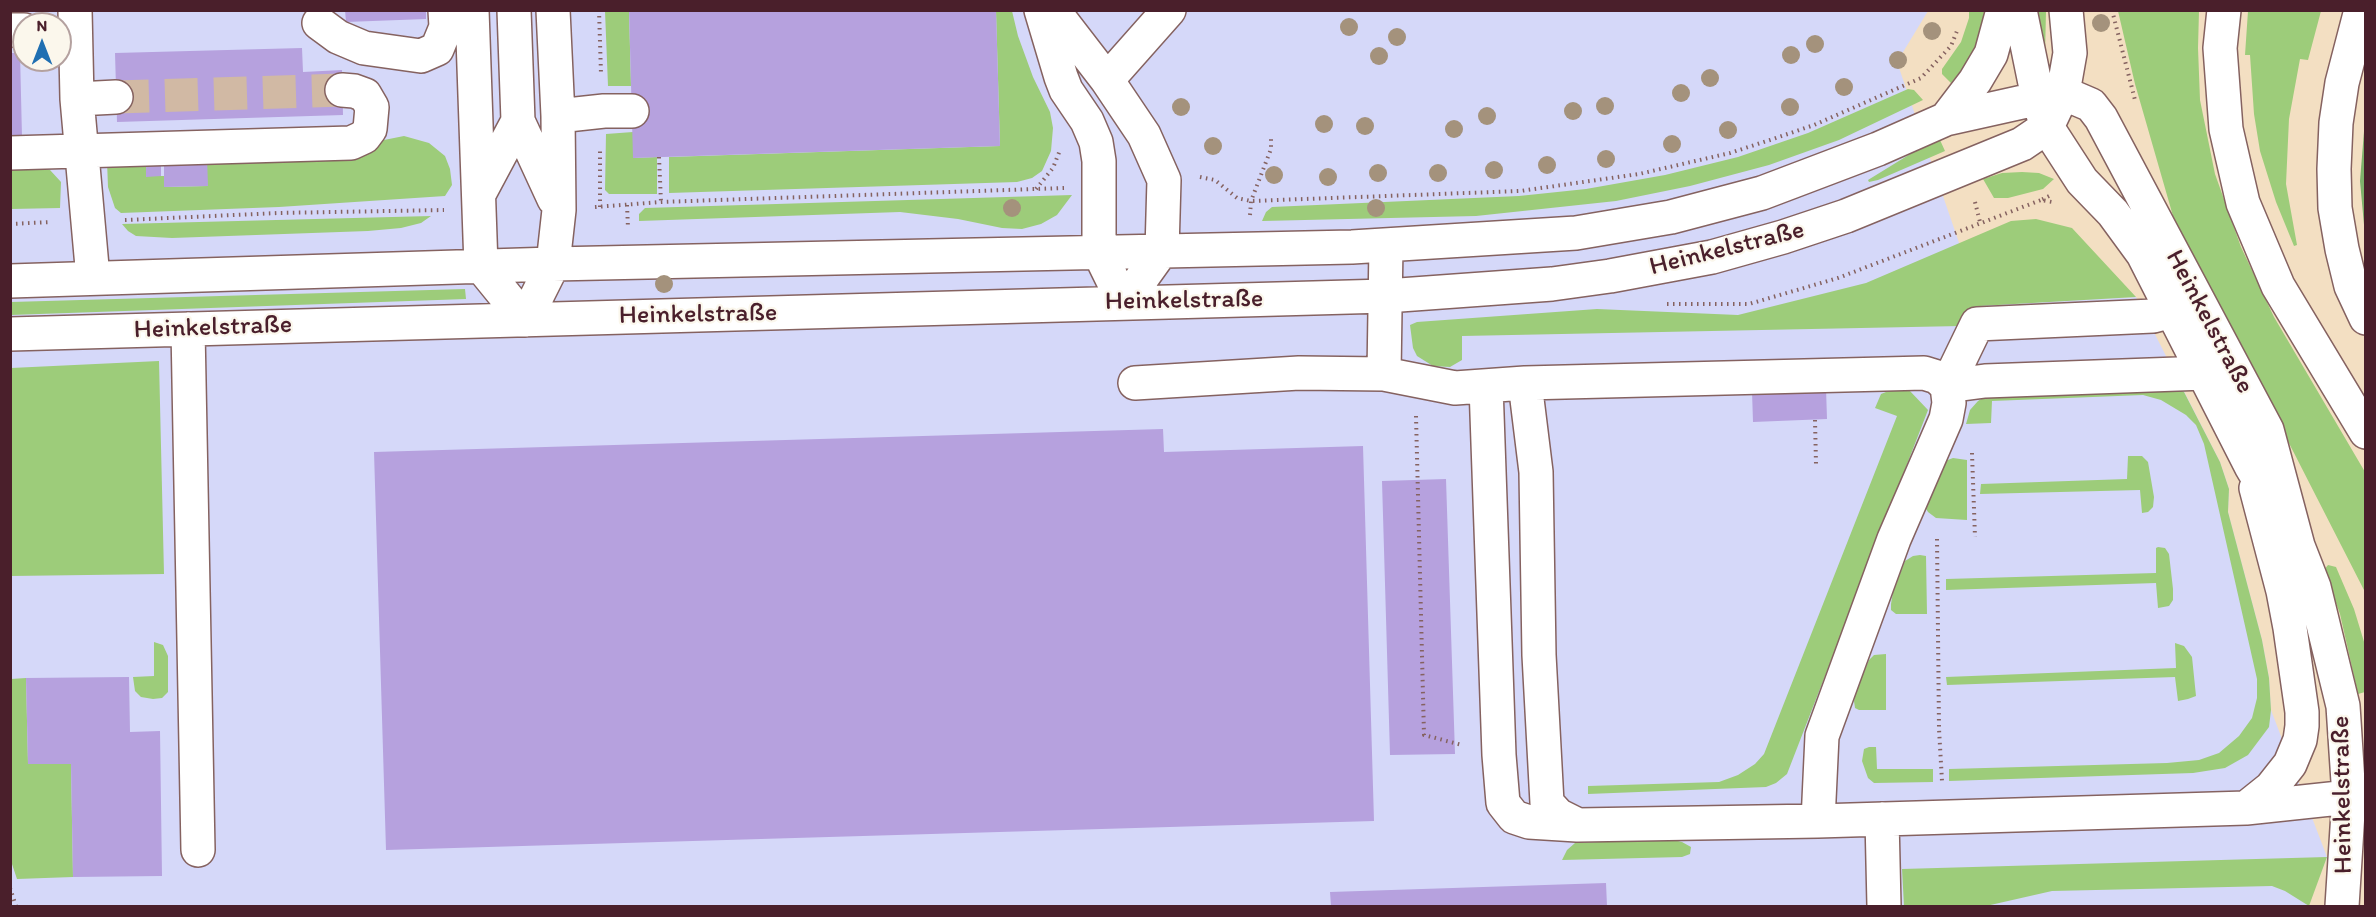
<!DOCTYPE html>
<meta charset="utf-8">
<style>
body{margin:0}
#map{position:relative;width:2376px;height:917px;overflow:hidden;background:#f3dfc2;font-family:Itim,sans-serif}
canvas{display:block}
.frame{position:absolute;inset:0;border:12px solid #4a1f2b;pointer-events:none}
.north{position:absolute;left:12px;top:12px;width:60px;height:60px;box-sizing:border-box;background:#fbf7ec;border:2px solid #b4a19f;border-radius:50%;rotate:0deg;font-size:16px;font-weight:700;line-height:24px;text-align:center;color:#4a1f2b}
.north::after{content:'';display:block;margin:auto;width:21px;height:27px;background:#1f6fb2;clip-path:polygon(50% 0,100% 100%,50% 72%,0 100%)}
</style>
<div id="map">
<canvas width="2376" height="917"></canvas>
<div class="frame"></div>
<div class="north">N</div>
</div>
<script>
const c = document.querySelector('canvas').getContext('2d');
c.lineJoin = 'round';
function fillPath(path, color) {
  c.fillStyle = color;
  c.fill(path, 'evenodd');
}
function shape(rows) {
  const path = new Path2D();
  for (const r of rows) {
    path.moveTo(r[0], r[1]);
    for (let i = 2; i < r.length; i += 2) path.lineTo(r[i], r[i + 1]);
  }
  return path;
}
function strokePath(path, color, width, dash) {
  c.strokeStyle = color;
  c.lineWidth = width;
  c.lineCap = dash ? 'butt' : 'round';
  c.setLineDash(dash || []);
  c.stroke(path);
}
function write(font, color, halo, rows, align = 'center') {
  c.font = font + ' Itim,sans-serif';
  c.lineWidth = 4.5;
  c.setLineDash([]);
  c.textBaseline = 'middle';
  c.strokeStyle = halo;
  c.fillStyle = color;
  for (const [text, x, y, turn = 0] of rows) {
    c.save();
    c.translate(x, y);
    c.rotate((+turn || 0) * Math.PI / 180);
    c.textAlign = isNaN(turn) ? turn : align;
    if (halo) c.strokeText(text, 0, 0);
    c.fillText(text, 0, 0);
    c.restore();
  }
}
fillPath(shape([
 [10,11,1928,11,1897,62,1980,304,2136,297,2220,462,2229,489,2228,512,2262,640,2269,678,2271,710,2327,857,2308,906,11,906],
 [24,24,60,24,60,60,24,60]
]), '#d5d8f9');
fillPath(shape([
 [605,11,629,11,631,86,608,86],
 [996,11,1012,11,1018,36,1033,77,1050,112,1053,128,1051,151,1042,171,1032,178,1017,182,669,193,669,157,1000,146],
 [1969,11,1986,11,1979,43,1964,67,1951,83,1942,74,1942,69,1961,42,1969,18],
 [2031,11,2046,11,2045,55],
 [2118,11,2199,11,2198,48,2200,100,2215,174,2241,247,2274,317,2365,472,2365,592,2173,216,2135,84],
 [2248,11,2321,11,2308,60,2300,59,2289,119,2286,184,2297,245,2294,246,2276,202,2260,151,2254,114,2250,55,2245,55],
 [1908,89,1914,90,1923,100,1839,140,1769,165,1690,186,1616,201,1476,216,1262,221,1266,212,1272,207,1519,196,1586,189,1665,175,1738,157,1808,133],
 [633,132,634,158,657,157,657,194,609,194,605,190,606,134],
 [404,136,429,143,445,156,450,169,452,185,445,196,279,207,121,213,115,208,108,187,107,161,146,165,146,176,164,176,164,187,207,186,207,157,379,141],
 [1940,140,1945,151,1878,180,1869,182,1868,180,1920,148],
 [30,167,50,170,61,182,60,208,11,209,10,168],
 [2022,172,2039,173,2054,179,2043,189,2008,198,1994,198,1983,179,2002,173],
 [1072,195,1057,215,1041,224,1022,229,1002,228,958,219,900,212,639,221,639,214,645,208],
 [431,216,421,223,401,228,368,231,172,238,136,236,128,231,122,224],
 [2036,219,2072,228,2136,297,1980,306,1961,326,1462,336,1462,360,1450,367,1433,366,1417,356,1413,348,1410,325,1417,322,1597,309,1738,315,1866,283,2011,221],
 [465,289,466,299,11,315,11,302],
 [159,361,164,574,11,576,11,368],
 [2174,387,2184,392,2220,462,2229,489,2228,512,2262,640,2269,678,2271,710,2269,727,2248,755,2225,768,2193,773,1949,781,1949,769,2167,763,2199,760,2219,753,2239,736,2252,718,2257,698,2257,679,2204,444,2196,425,2186,415,2161,400,2143,395,1992,401,1991,423,1966,424,1970,410,1978,401,1992,392],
 [1891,390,1909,390,1928,410,1787,774,1776,783,1766,787,1588,794,1588,786,1719,782,1738,775,1755,764,1764,754,1897,416,1875,408,1881,394],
 [2128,456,2142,456,2148,462,2154,497,2153,507,2148,512,2142,513,2140,490,1980,494,1981,484,2127,479],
 [1953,458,1967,460,1967,520,1936,518,1928,512,1925,507,1945,461],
 [2158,547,2165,548,2169,554,2173,589,2173,600,2169,606,2158,608,2156,583,1946,590,1946,579,2156,573,2156,548],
 [1920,555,1926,556,1927,614,1896,614,1891,610,1891,604,1893,592,1905,561,1913,556],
 [2328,565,2336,567,2354,609,2365,645,2365,692,2358,694,2340,614,2324,570],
 [154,642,163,645,168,656,168,692,162,698,153,699,141,697,135,691,133,677,154,676],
 [2175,643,2184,646,2192,657,2196,696,2188,699,2178,701,2175,677,1947,685,1946,677,2176,668],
 [1886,654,1886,710,1859,710,1855,708,1854,701,1856,691,1869,660,1874,655],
 [26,678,28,764,71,764,73,877,17,879,11,861,11,679],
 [1869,747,1876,747,1877,769,1933,769,1933,782,1874,783,1868,778,1862,761,1864,749],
 [1670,839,1682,842,1691,847,1690,854,1682,857,1562,860,1567,850,1575,843],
 [2327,857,2309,906,2285,891,2272,886,2052,891,1986,906,1904,906,1902,869]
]), '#9dcc7a');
fillPath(shape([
 [2365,119,2366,236,2365,236,2360,181]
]), '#7eb06a');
fillPath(shape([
 [345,10,426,10,426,19,346,22],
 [629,10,996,10,1000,146,633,158],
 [302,48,303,72,342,70,343,115,117,122,115,53],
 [10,53,20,53,22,137,10,137],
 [207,157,208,186,164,187,164,158],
 [146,165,161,165,161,176,146,177],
 [1826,388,1827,419,1753,422,1752,391],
 [1163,429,1164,452,1363,446,1374,821,386,850,374,452],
 [1446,479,1455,754,1390,755,1382,481],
 [129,677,130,732,160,731,162,876,73,877,71,764,28,764,26,678],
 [1606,883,1607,906,1331,906,1330,892]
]), '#b6a1de');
strokePath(shape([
 [116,97,342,90]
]), '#d1b9a4', 33, [33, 16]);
const minor = shape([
 [75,10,77,99,93,278],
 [472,10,481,266,525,320],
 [514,10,518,121,554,199],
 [1041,10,1061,77,1066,90,1087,121,1096,142,1099,161,1099,252,1124,303],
 [1053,10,1107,80,1144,135,1164,180,1162,250,1124,303],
 [2020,10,2038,98,2047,127,2082,181,2113,213,2143,254,2251,466,2277,510],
 [319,23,338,37,364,48,421,56,437,49,446,27,445,10],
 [10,30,24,30],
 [1107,80,1169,10],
 [77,99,116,97],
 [558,116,604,111,632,111],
 [1946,119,1975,81,1991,54,2003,10],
 [10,153,351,143,364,137,370,129,372,107,365,95,354,91,342,90],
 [479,194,518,121],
 [1386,245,1384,374,1455,388,1525,383,1536,472,1539,655,1547,803,1558,815,1578,825,1818,821,2246,808,2349,797],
 [10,281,553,264,1352,247,1576,233,1671,217,1762,193,1878,149,1946,119,2063,93,2091,105,2101,118,2267,430,2298,546,2314,587,2343,706,2349,797,2342,906],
 [525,320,553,264,559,210,558,116,553,10],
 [188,329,198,850],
 [10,334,1386,296,1552,284,1610,276,1712,257,1783,237,1846,216,2022,144,2047,127,2063,93,2070,53,2066,10],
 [1135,383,1299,373,1384,374],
 [1525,383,1924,373,1937,377,1947,386,1985,381,2205,373],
 [1486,386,1499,755,1503,803,1514,817,1529,822,1577,825],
 [2246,808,2271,788,2290,764,2300,740,2302,726,2302,712,2290,628,2283,591,2256,488],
 [1882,819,1884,906],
 [1818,821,1822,736,1894,539,1946,419,1949,403,1947,386,1977,324,2153,316,2172,311]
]);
const highway = shape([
 [2224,10,2220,48,2226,129,2243,203,2278,286,2366,432],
 [2361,10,2342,83,2336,123,2334,169,2335,208,2342,249,2351,286,2366,318]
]);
strokePath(minor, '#856260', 36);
strokePath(highway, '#856260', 36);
strokePath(shape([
 [599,10,601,74],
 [2112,10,2135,100],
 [659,157,661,202],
 [1200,177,1215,180,1237,198,1251,201,1520,191,1639,174,1730,153,1773,139,1814,125,1921,78,1951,46,1957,31],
 [1036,189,1053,168,1060,150],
 [2049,196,2041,200,2052,202],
 [1975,202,1980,222],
 [627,205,628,228],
 [595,207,661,202,1064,188],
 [600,207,600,147],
 [1250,215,1251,201,1271,149,1271,137],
 [125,220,278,213,444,210],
 [10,224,51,222],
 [1667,304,1749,304,1838,278,2041,200],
 [1416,416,1424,735,1462,745],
 [1815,420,1816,464],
 [1972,453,1975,537],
 [1937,539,1939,729,1942,781],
 [10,888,16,906]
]), '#856260', 4, [1.5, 4.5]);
strokePath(minor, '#fff', 33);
strokePath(highway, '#fff', 33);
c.fillStyle = '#a4927c';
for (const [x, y] of [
 [2101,23],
 [1349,27],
 [1932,31],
 [1397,37],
 [1815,44],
 [1791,55],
 [1379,56],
 [1898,60],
 [1710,78],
 [1844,87],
 [1681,93],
 [1605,106],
 [1181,107],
 [1790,107],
 [1573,111],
 [1487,116],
 [1324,124],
 [1365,126],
 [1454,129],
 [1728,130],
 [1672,144],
 [1213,146],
 [1606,159],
 [1547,165],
 [1494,170],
 [1378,173],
 [1438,173],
 [1274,175],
 [1328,177],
 [1012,208],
 [1376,208],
 [664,284]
]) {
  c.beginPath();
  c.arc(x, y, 9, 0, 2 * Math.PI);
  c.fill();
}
write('26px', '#4a1f2b', '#fbf7ec', [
 ["Heinkelstraße",1727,249,-14],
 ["Heinkelstraße",1184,301,-1],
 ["Heinkelstraße",698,315,-1],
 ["Heinkelstraße",2209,322,62],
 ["Heinkelstraße",213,328,-2],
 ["Heinkelstraße",2343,795,-91]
]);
</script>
